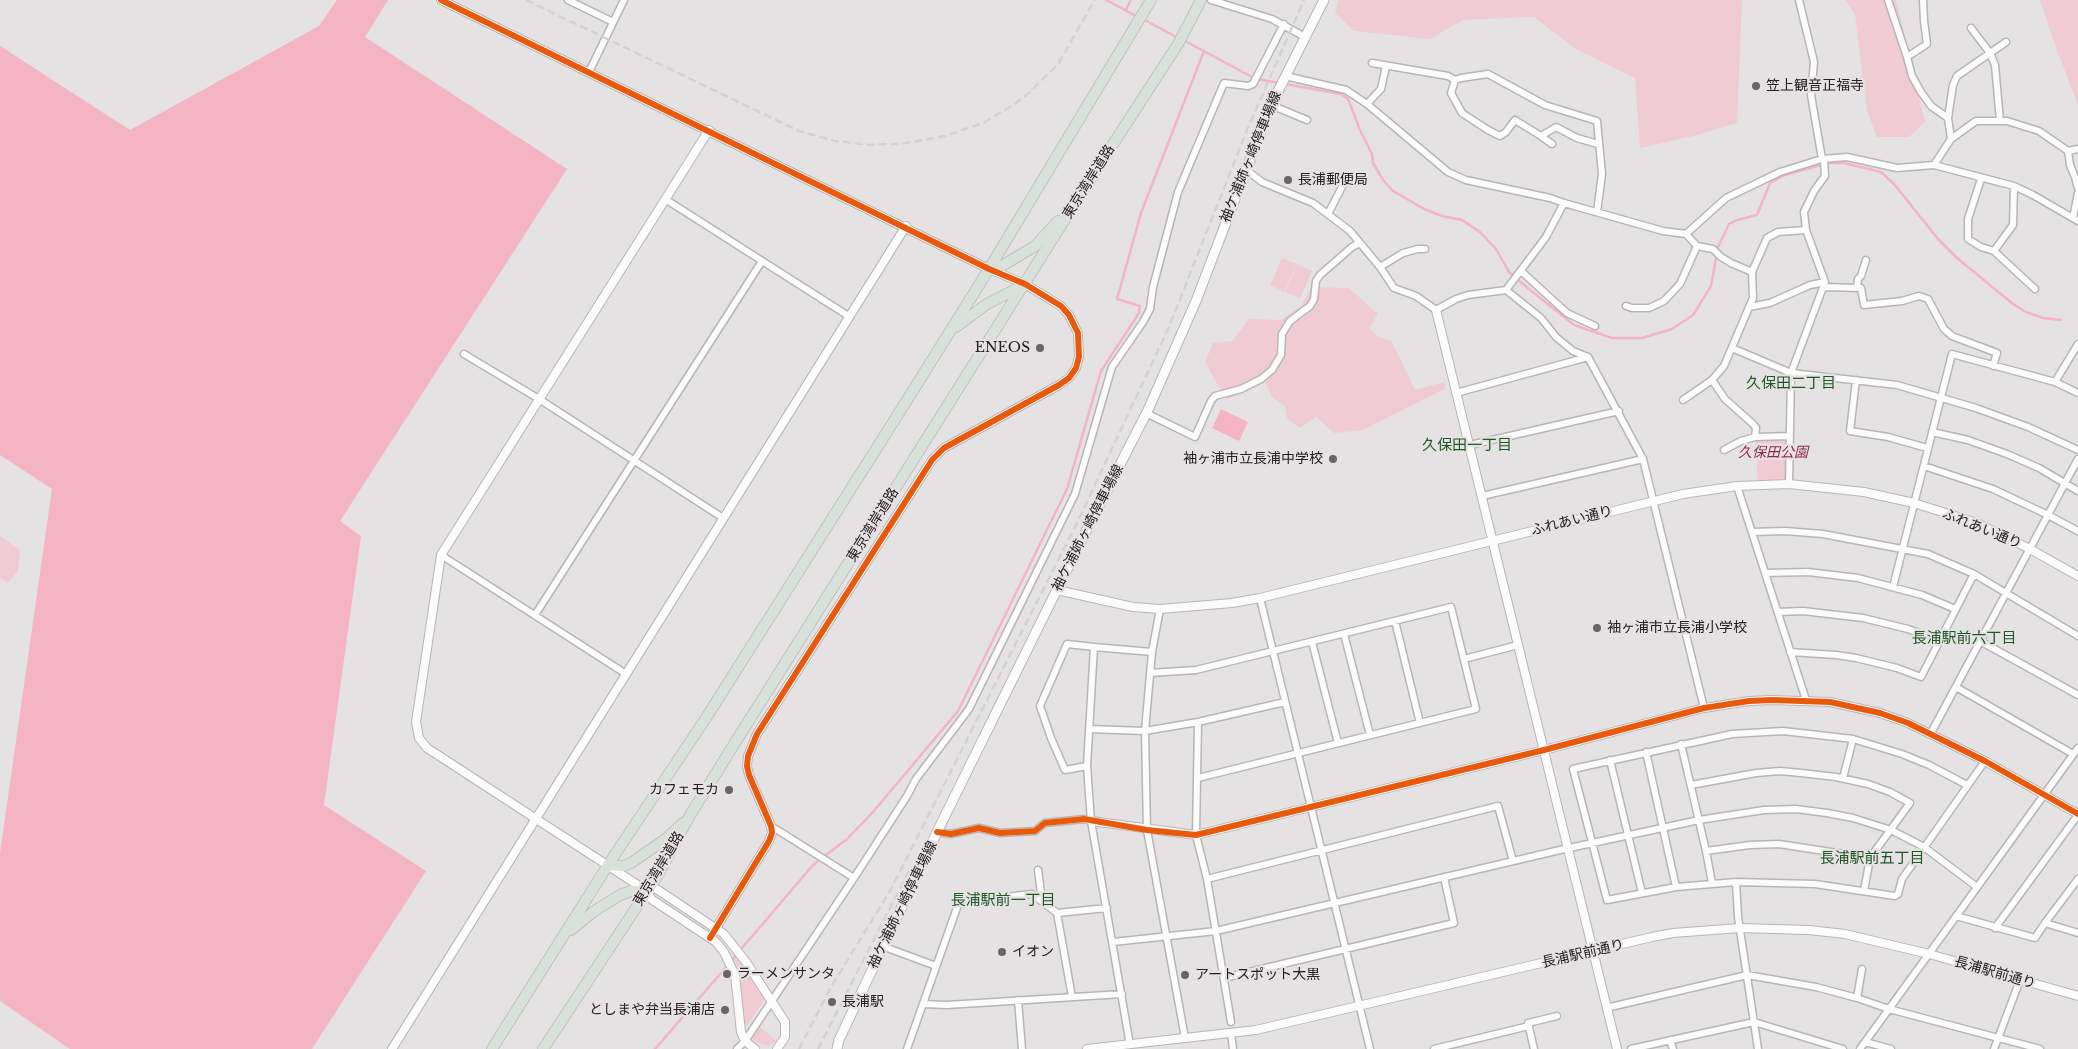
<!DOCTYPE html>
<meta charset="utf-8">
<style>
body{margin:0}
canvas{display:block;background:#e5e2e3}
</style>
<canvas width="2078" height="1049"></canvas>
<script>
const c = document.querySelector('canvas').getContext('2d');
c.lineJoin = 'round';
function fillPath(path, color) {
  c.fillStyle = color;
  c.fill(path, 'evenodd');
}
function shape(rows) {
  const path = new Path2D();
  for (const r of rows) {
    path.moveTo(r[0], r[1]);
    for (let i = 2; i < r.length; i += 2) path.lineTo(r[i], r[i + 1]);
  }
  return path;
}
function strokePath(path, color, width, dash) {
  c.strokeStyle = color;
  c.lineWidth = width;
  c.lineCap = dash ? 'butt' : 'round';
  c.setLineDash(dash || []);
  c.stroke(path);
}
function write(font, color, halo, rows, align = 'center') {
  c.font = font + ' "Libre Baskerville","Noto Sans JP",serif';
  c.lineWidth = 4.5;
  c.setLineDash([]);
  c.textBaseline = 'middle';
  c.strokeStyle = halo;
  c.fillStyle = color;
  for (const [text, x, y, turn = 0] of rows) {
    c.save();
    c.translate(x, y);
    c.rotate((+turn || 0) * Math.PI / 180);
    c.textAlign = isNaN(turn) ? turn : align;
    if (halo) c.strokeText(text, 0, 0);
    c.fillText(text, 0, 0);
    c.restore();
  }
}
fillPath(shape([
 [1339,0,1742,0,1737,123,1693,136,1640,148,1635,78,1577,50,1534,17,1463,20,1430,39,1354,31,1335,13],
 [1845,0,1896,0,1925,122,1909,137,1877,137,1867,111,1855,14],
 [2040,0,2078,0,2078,105,2055,45],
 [1282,258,1297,264,1284,292,1270,285],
 [1297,265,1312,271,1300,298,1285,292],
 [1311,287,1349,288,1378,314,1369,328,1377,336,1392,342,1415,390,1444,382,1445,389,1363,430,1334,433,1316,417,1300,428,1287,418,1285,406,1272,397,1265,382,1226,400,1205,362,1213,343,1232,341,1249,319,1281,320,1301,306],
 [1789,436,1789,484,1758,484,1755,437],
 [0,536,20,550,18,571,8,583,0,578],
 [731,949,765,999,747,1026,744,1021,740,975],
 [759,1026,776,1040,775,1042,768,1046,754,1041,752,1036]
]), '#f0cbd4');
fillPath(shape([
 [337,0,388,0,365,37,567,169,340,521,361,536,324,805,426,871,312,1049,70,1049,0,1001,0,853,52,489,0,455,0,46,130,130,319,26],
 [1221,409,1248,422,1239,441,1212,428]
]), '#f4b4c4');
strokePath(shape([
 [1106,0,1138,17],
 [1126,10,1131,0],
 [1143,19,1178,38],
 [1183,40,1256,79,1280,83],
 [1285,84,1341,94,1348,99,1352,109,1360,130,1372,154,1373,163,1383,180,1393,191,1424,209,1442,216,1462,220,1480,232,1496,249,1509,272,1530,290,1574,325,1612,338,1642,338,1672,329,1693,315,1711,286,1718,247,1729,224,1737,220,1757,215,1770,183,1785,175,1829,163,1844,163,1881,172,1894,184,1938,239,1957,258,2013,304,2026,312,2043,318,2061,320],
 [731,961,813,865,847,839,873,812,958,711,1067,489,1101,371,1139,313,1140,306,1117,299,1141,213,1204,51],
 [655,1049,728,965]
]), '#f4b4c4', 2.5);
const minor = shape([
 [568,0,613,22],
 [1211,0,1272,19,1305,37],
 [1799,0,1814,62,1811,95,1822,159],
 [1888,0,1907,57],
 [1923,0,1924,21,1927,44,1907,57,1912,76,1921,92,1931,106,1948,118],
 [1971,28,1990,53,1995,65,2000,121],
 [1372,63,1448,76,1455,80],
 [589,72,624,0],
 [1285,76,1346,90,1367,104,1448,172,1466,180,1550,198,1564,203,1663,231,1686,234,1726,198,1780,172,1822,159,1847,157,1897,168,1934,165,2014,186,2033,195,2078,221],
 [1455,80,1461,78,1488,74,1545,105,1597,121,1602,174,1597,212],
 [1455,80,1451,93,1462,113,1488,130,1500,136,1506,132,1515,120,1541,136,1556,127,1577,138,1598,144],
 [1367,104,1381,89,1386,66],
 [1271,105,1307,120],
 [1541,136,1552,144],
 [1951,139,1948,118,1953,85,1957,76,2006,42],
 [2068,151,2078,149],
 [1934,165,1951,139,1976,121,2007,121,2039,131,2068,151,2070,165,2075,177,2078,188],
 [1245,169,1262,182,1313,203,1350,231,1380,267,1394,288,1416,296,1436,310,1456,299,1468,295,1506,290,1546,237,1564,203],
 [1981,179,1968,219,1968,239,1981,247,1994,251,2035,289],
 [665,199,850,317],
 [1328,214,1344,183],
 [2073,218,2078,193],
 [1994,251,2013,225,2014,186],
 [1380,267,1403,253,1418,249,1425,249],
 [1521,271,1567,313,1595,326],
 [1752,272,1767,238,1778,232,1806,230],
 [1823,287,1861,288,1864,305,1902,301,1919,296,1928,299,1944,329,1952,336,1997,353,1993,366],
 [1857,288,1858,279,1861,276,1866,260],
 [1506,290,1541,318,1556,337,1573,351,1588,357],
 [1626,306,1632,308,1649,308,1664,301,1680,284,1697,246],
 [1749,307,1770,303,1810,285,1825,282],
 [1732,348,1791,373,1897,385,1976,408,2028,427,2078,450],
 [464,354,539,399,723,518],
 [1712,380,1725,399,1753,424,1756,428,1755,437],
 [1856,380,1850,431,1888,437,1927,448],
 [2055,382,2078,344],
 [1456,393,1588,357,1643,459,1704,708],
 [1683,400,1712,380,1724,366,1753,298,1752,272,1731,263,1721,257,1713,249,1697,246,1686,234],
 [1146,413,1195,437,1211,401,1215,396,1241,389,1261,379,1272,370,1281,355,1282,334,1290,321,1310,306,1314,299,1316,281,1320,275,1352,247,1360,243],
 [1932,432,1968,440,2007,454,2039,468,2078,491],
 [1470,445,1619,411],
 [1724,450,1741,441,1755,437,1789,436],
 [1924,466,1993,489,2048,515,2078,531],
 [1789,484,1791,373,1825,282,1806,230,1804,212,1814,191,1825,176,1824,159],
 [1737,486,1806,700],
 [1482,496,1643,459],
 [1752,532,1785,531,1823,534,1928,554,1974,574,2078,636],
 [441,555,626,674],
 [1765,573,1808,572,1858,578,1922,595,1955,609],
 [1893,587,1952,354,2055,382,2078,393],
 [1260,598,1370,1049],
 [1160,609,1152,652,1145,731,1147,830,1185,1038],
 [1778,612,1803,611,1863,618,1908,629,1940,641],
 [535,615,762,261],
 [1395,621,1420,723],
 [1344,634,1370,735],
 [1980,641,2078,695],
 [1312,642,1338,743],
 [1094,647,1152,652],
 [1790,652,1836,655,1856,658,1897,668,1921,677,1974,574],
 [1464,659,1518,645],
 [1150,673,1196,670,1451,607,1476,709,1198,778],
 [1956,687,2073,754],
 [1198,722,1196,835,1207,879,1231,1022],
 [1089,729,1145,731,1198,722,1285,702],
 [1931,733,2078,459],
 [1681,744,1706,851,1712,883],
 [1646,752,1676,887],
 [1610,760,1642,893],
 [1087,766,1065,770,1051,738,1040,706,1067,644,1094,647,1087,766,1091,821,1130,1045],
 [1843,778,1853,739],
 [1691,785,1756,773,1780,771,1801,773,1836,777,1868,784,1890,792,1910,803,1870,858,1864,891],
 [1967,785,1929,765,1902,754,1876,746,1853,739,1783,731,1732,734,1573,769,1607,900,1676,887,1736,882,1815,884,1895,896,1898,894,1902,879,1985,761],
 [771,826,854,878],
 [937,832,951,834,979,828,1000,833,1035,831,1045,823,1084,819,1091,821],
 [1706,851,1750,845,1779,844,1870,858],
 [1038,870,1042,901],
 [1207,879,1498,806,1513,861],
 [1736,882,1738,917,1758,1049],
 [1057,913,1107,908],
 [1956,916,2035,938,2045,923,2078,879],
 [2045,923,2078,933],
 [1995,928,2078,815],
 [1113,942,1216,931,1560,850,1699,820,1764,810,1796,809,1827,813,1853,818,1891,830,1924,847,1977,887],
 [882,946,936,966],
 [1224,978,1454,923,1444,877],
 [1857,998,1862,969],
 [1018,1000,1022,1049],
 [923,1004,947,1005,1122,994],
 [1606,1008,1747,975,1816,987,1857,998,1889,1009,2040,1049],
 [1231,1033,1233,1049],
 [1670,1040,1673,1049],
 [1865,1042,1891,1049],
 [737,1049,745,1041,854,878,907,796,916,779,969,709,1075,494,1112,367,1143,322,1150,309,1153,287,1178,192,1224,83,1248,86,1253,84,1284,24],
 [907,1049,959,902,1032,894,1057,913,1072,997],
 [1434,1049,1529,1026],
 [1534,1049,1528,1023,1557,1016],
 [1631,1049,1754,1022,1843,1049],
 [1860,1049,2078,748],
 [1994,1049,2020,980]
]);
const tertiary = shape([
 [441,0,989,269,1025,284,1061,306,1069,315,1078,333,1079,357,1076,368,1069,378,1059,385,944,448,932,460,757,734,748,756,747,766,749,775,771,826,772,833,769,841,710,938],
 [709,130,441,555,416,722,419,738,427,748,647,891,651,899,716,942,724,952,735,975,741,1032,745,1041,755,1049],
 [1436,310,1617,1049],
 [1057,590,1133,607,1160,609,1232,603,1260,598,1683,494,1737,486,1789,484,1864,492,1914,503,1955,516,1977,523,2030,549,2078,576],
 [1091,821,1196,835,1544,750,1704,708,1749,701,1772,700,1830,702,1880,713,1908,723,1985,761,2078,814],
 [647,891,655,888,724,934,746,962,785,1022,785,1037,777,1049],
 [392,1049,906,226],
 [1087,1049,1256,1030,1652,937,1673,933,1740,928,1809,930,1845,934,1929,954,2078,996]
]);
const secondary = shape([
 [837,1049,839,1040,937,832,1083,537,1148,410,1196,301,1271,105,1324,0]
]);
const trunk = shape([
 [989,269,1000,267,1035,246,1058,221],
 [956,327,987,304,1024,285],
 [608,865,623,866,631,863,667,838,683,823],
 [571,930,593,912,620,895,631,891,647,891],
 [492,1049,608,865,706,718,909,397,989,269,1151,0],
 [543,1049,659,873,689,817,738,738,1084,189,1178,44,1201,0]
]);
strokePath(minor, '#b7b5b5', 9);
strokePath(tertiary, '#b7b5b5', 10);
strokePath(secondary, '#b7b5b5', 11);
strokePath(trunk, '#c1c0c0', 12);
strokePath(minor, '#fbfbfb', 6);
strokePath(tertiary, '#fbfbfb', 8);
strokePath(secondary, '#fbfbfb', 9);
strokePath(trunk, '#d8e2da', 10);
strokePath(shape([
 [526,0,799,131,835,141,871,145,906,143,945,136,983,123,1013,105,1029,93,1058,64,1095,0],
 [799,1049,831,987,890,891,1078,521,1169,327,1247,130,1304,0],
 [818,1049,911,867]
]), '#d3d2d2', 2.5, [8, 4]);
strokePath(shape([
 [441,0,989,269,1025,284,1061,306,1069,315,1078,333,1079,357,1076,368,1069,378,1059,385,944,448,932,460,757,734,748,756,747,766,749,775,771,826,772,833,769,841,710,938],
 [937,832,951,834,979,828,1000,833,1035,831,1045,823,1084,819,1147,830,1196,835,1544,750,1704,708,1749,701,1772,700,1830,702,1880,713,1908,723,1985,761,2078,814]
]), '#e8590c', 6);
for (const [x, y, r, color] of [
 [1756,86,5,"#676566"],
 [1288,180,5,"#676566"],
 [1040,348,5,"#676566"],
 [1333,459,5,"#676566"],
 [1597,628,5,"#676566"],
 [729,790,5,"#676566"],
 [1002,952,5,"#676566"],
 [727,974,5,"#676566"],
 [1185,975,5,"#676566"],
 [832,1002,5,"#676566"],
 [725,1010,5,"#676566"]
]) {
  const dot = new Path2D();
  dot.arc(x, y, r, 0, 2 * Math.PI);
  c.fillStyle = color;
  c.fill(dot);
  strokePath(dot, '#e6e1e2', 2);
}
write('14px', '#232122', '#e6e1e2', [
 ["笠上観音正福寺",1766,86],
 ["長浦郵便局",1298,180],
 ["ENEOS",1030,348,"right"],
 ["袖ヶ浦市立長浦中学校",1323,459,"right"],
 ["袖ヶ浦市立長浦小学校",1607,628],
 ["カフェモカ",719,790,"right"],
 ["イオン",1012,952],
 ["ラーメンサンタ",737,974],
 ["アートスポット大黒",1195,975],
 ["長浦駅",842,1002],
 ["としまや弁当長浦店",715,1010,"right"]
], 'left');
write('14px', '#232122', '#e6e1e2', [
 ["袖ケ浦姉ヶ崎停車場線",1251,157,-68],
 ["東京湾岸道路",1089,182,-58],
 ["ふれあい通り",1572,521,-14],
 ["東京湾岸道路",873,525,-58],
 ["袖ケ浦姉ヶ崎停車場線",1088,528,-63],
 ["ふれあい通り",1982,529,22],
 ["東京湾岸道路",659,869,-59],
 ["袖ケ浦姉ヶ崎停車場線",903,905,-64],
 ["長浦駅前通り",1583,954,-13],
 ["長浦駅前通り",1995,973,16]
]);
write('italic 14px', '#8e294b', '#e6e1e2', [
 ["久保田公園",1773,453]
]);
write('15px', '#1e5928', '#e6e1e2', [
 ["久保田二丁目",1791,384],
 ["久保田一丁目",1467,446],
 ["長浦駅前六丁目",1964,639],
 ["長浦駅前五丁目",1872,859],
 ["長浦駅前一丁目",1003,901]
]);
</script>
